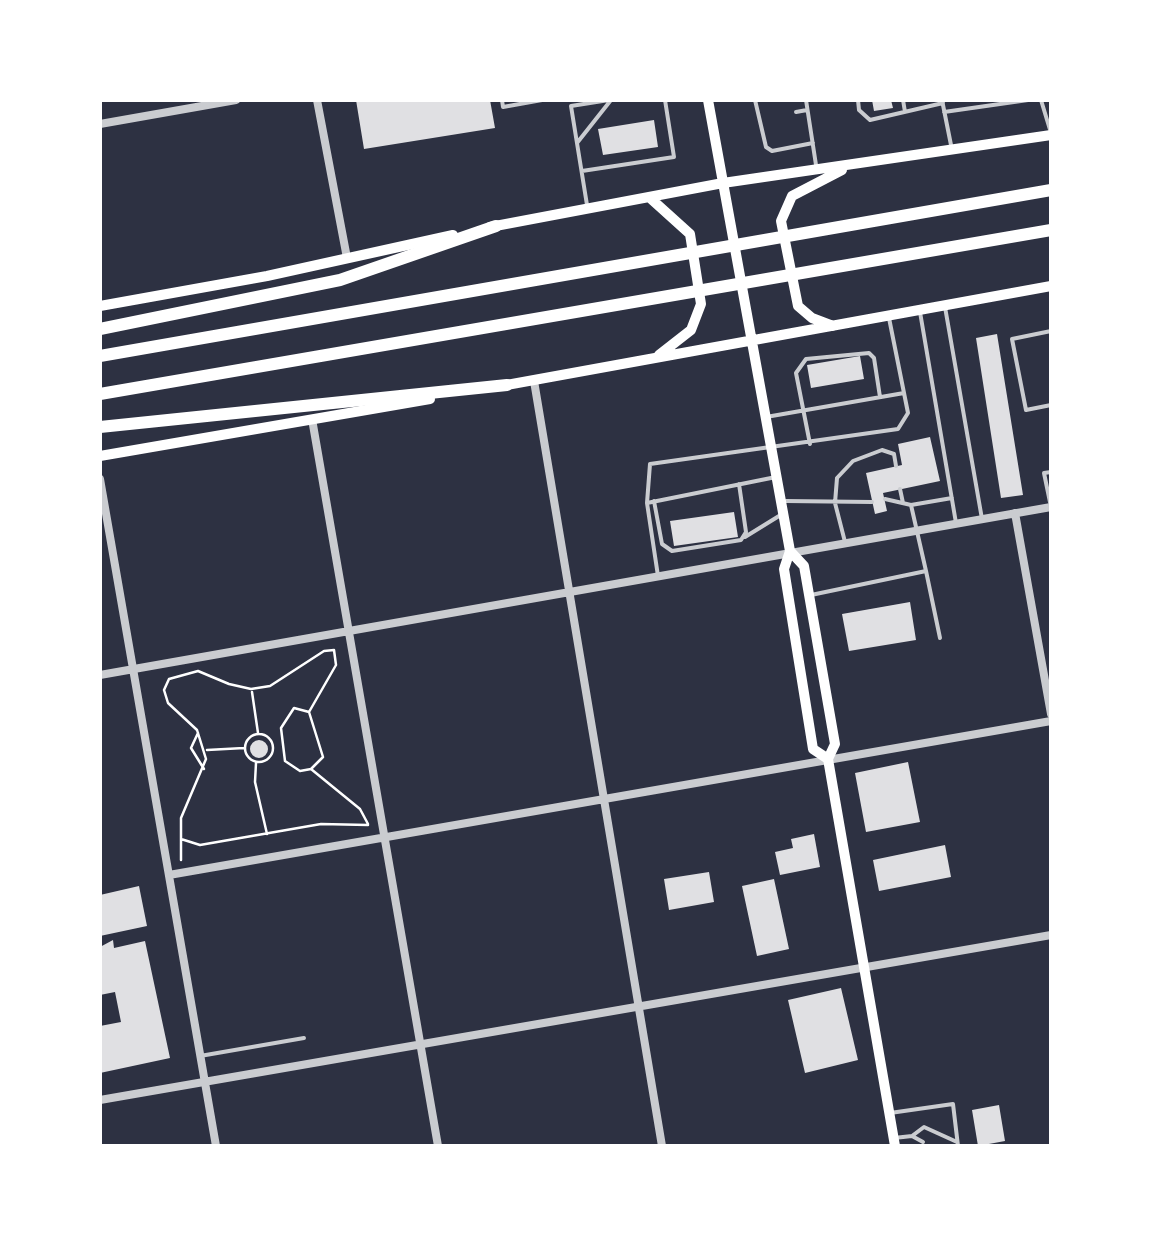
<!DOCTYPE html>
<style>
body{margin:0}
#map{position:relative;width:1151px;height:1246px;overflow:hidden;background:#2d3142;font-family:Ubuntu,sans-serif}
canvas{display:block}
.frame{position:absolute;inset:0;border:102px solid #fff;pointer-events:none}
</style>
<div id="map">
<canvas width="1151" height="1246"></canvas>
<div class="frame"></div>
</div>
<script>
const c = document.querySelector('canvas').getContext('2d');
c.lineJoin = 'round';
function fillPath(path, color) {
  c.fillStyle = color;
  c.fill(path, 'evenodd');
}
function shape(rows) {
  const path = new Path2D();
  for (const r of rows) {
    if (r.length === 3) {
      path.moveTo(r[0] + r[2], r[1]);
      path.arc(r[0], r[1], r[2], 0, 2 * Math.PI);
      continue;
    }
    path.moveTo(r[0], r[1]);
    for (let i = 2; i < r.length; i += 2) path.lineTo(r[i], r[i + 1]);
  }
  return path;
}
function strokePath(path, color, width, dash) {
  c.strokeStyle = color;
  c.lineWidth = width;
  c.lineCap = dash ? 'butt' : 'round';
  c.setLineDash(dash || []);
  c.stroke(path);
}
fillPath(shape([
 [356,100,490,100,495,128,364,149],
 [872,100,891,100,893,108,874,111],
 [654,120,658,147,603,155,598,129],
 [997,334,1023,495,1001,498,976,338],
 [860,356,864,379,811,388,807,365],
 [930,437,940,481,883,493,887,511,875,514,866,473,902,465,898,444],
 [734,512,738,537,674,546,670,521],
 [910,602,916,640,849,651,842,614],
 [259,749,9],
 [908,762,920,822,866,832,855,773],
 [814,834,820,867,780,875,775,852,793,848,791,839],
 [945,845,951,877,879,891,873,860],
 [709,872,714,902,669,910,664,879],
 [774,879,789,949,757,956,742,886],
 [139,886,147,926,100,936,100,895],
 [113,940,114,948,145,941,170,1058,100,1073,100,1026,121,1022,115,992,100,995,100,947],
 [841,988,858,1060,805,1073,788,1000],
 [999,1105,1005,1141,978,1146,972,1110]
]), '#e0e0e3');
strokePath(shape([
 [252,692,258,733],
 [309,712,294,708,281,728,285,761,300,771,311,769,323,757,309,712,336,665,334,650,324,651,270,686,251,689,229,684,198,671,169,679,164,690,168,703,197,730,206,759,181,818,181,839,200,845,321,824,368,825],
 [198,733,191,748,204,769],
 [259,748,14],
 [207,750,244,748],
 [256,763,255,782,267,834],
 [311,769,360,809,368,824],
 [181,860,181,839]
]), '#fff', 2.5);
strokePath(shape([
 [502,100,503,107,542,100],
 [755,100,766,147,772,151,813,143],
 [806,100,816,165],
 [858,100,859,110,870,120,943,103],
 [903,100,905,112],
 [942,100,951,145],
 [1041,100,1051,133],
 [796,112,807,110],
 [944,112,1028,100],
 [577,143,611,100],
 [582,171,674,157,665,100],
 [587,205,571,106,609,100],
 [945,307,982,519],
 [920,312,956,523],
 [1051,331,1012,339,1026,410,1051,405],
 [766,417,904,393],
 [810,444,796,373,806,359,869,353,874,358,880,397],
 [900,489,903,503],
 [885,499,911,505,952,498],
 [654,501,662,544,672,551,741,540,746,532,739,484],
 [786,501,872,502],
 [647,503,650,464,898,429,908,413,889,318],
 [1051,507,1044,473,1051,472],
 [745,537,779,516],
 [845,542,835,503,837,478,853,461,882,450,894,454,896,466],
 [926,571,940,638],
 [658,576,647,503,776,477],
 [811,595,926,571,911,505],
 [200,1056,304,1038],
 [890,1113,953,1104,958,1146],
 [912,1136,924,1127,957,1142],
 [894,1138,912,1136,923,1142]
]), '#caccd0', 4);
strokePath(shape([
 [317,100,347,258],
 [100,124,236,100],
 [534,381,662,1146],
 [312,419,438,1146],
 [100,479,216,1146],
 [1015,513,1051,714],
 [100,675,1051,507],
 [169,875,1051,721],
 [100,1100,1051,935]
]), '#caccd0', 8);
strokePath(shape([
 [708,100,790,551,784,569,813,749,828,759],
 [649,197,690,234,701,304,691,330,659,355],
 [490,227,723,183,1051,135],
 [100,306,267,276,453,235],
 [833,326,812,318,798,306,781,221,792,196,842,170],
 [501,386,1051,286],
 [100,456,430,399],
 [790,551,804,566,835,744,828,759,895,1146]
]), '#fff', 10);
strokePath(shape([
 [100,329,340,280,496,226],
 [100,356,1051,190],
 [100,394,1051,230],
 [100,427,507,385]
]), '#fff', 12);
</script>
